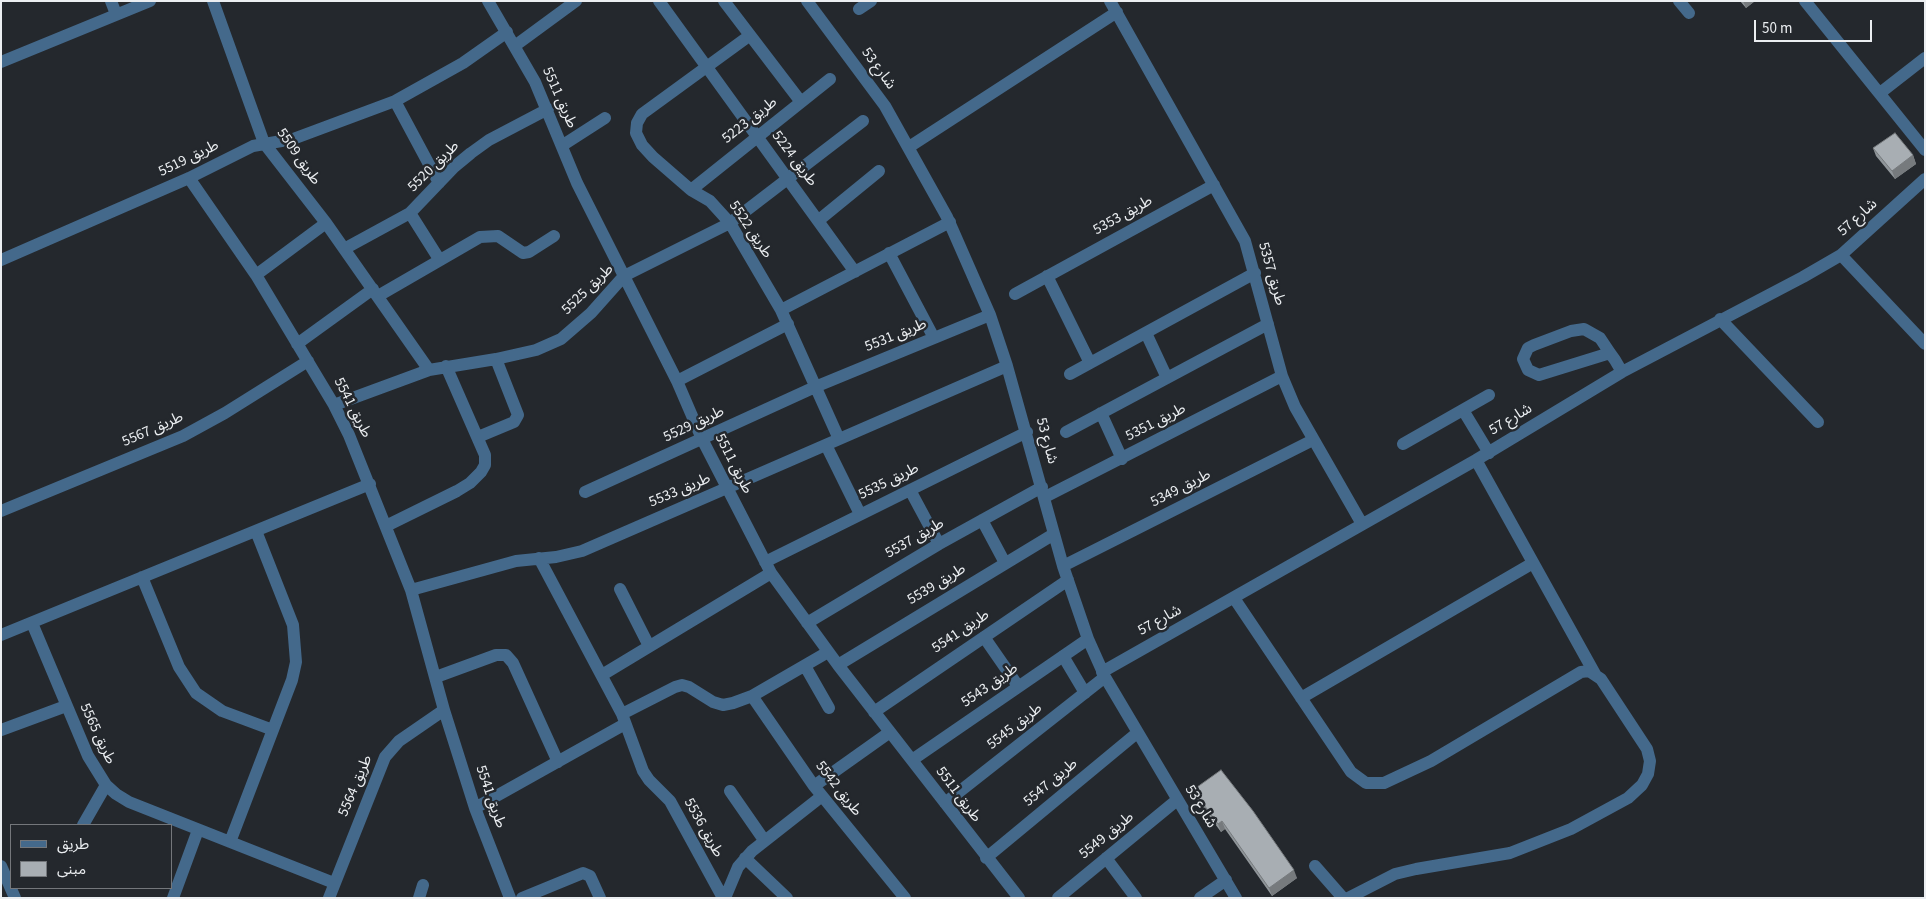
<!DOCTYPE html>
<meta charset="utf-8">
<style>
body{margin:0}
#map{position:relative;width:1926px;height:899px;overflow:hidden;background:#24282d;font-family:"Source Sans 3","Noto Sans Arabic",sans-serif}
canvas{display:block}
.frame{position:absolute;inset:0;border:2px solid #ebeef1;pointer-events:none}
.legend{position:absolute;left:10px;top:824px;width:162px;height:65px;box-sizing:border-box;background:#24282d;border:1px solid #74777b;margin:0;padding:6px 9px;list-style:none;font-size:15px;color:#ebeef1}
.legend li{display:flex;align-items:center;gap:10px;height:25px}
.legend b{width:25px;border:1px solid #74777b}
.scale{position:absolute;left:1754px;top:20px;width:118px;height:22px;box-sizing:border-box;border:2px solid #ebeef1;border-top:0;padding-left:6px;font-size:15px;line-height:18px;white-space:nowrap;color:#ebeef1;-webkit-text-stroke:4px #24282d;paint-order:stroke}
</style>
<div id="map">
<canvas width="1926" height="899"></canvas>
<div class="frame"></div>
<ul class="legend">
<li><b style="height:6px;background:#44698b"></b>طريق</li>
<li><b style="height:14px;background:#a8aeb3"></b>مبنى</li>
</ul>
<div class="scale">50 m</div>
</div>
<script>
const c = document.querySelector('canvas').getContext('2d');
c.lineJoin = 'round';
function shape(rows) {
  const path = new Path2D();
  for (const r of rows) {
    path.moveTo(r[0], r[1]);
    for (let i = 2; i < r.length; i += 2) path.lineTo(r[i], r[i + 1]);
  }
  return path;
}
function strokePath(path, color, width, dash) {
  c.strokeStyle = color;
  c.lineWidth = width;
  c.lineCap = dash ? 'butt' : 'round';
  c.setLineDash(dash || []);
  c.stroke(path);
}
function fillPath(path, color) {
  c.fillStyle = color;
  c.fill(path, 'evenodd');
}
function write(font, color, halo, rows, align = 'center') {
  c.font = font + ' "Source Sans 3","Noto Sans Arabic",sans-serif';
  c.lineWidth = 5;
  c.setLineDash([]);
  c.textBaseline = 'middle';
  c.strokeStyle = halo;
  c.fillStyle = color;
  for (const [text, x, y, turn = 0] of rows) {
    c.save();
    c.translate(x, y);
    c.rotate((+turn || 0) * Math.PI / 180);
    c.textAlign = isNaN(turn) ? turn : align;
    if (halo) c.strokeText(text, 0, 0);
    c.fillText(text, 0, 0);
    c.restore();
  }
}
strokePath(shape([
 [111,1,116,14],
 [213,1,264,143,326,223,429,370],
 [488,1,535,82,577,183,677,381,702,439,771,573,838,665,1019,898],
 [659,1,855,272],
 [724,1,801,102],
 [807,1,885,106,947,217,990,315,1007,366,1063,566,1088,639,1105,677,1236,898],
 [1110,1,1245,241,1282,376,1295,407,1362,524],
 [1679,1,1689,13],
 [1805,1,1925,150],
 [859,9,871,1],
 [749,36,642,114,637,123,636,133,642,145,653,157,691,190,710,201,730,223,781,310,839,439],
 [516,45,576,1],
 [1,62,150,1],
 [1880,93,1925,58],
 [395,101,439,183],
 [563,145,605,118],
 [909,147,1117,12],
 [189,178,256,275,334,405,349,435,411,590,444,710,475,808,510,898],
 [691,190,830,79],
 [410,213,439,259],
 [819,220,879,171],
 [344,249,410,213,454,167,471,153,489,140,548,109],
 [889,253,934,338],
 [1841,255,1925,344],
 [1,260,189,178,253,146,293,139,395,101,463,63,507,32],
 [256,275,326,223],
 [1047,276,1090,363],
 [1015,294,1214,185],
 [378,296,480,237,498,236,523,253,529,252,554,236],
 [781,310,950,222],
 [1720,319,1818,422],
 [1146,333,1167,378],
 [297,344,373,289],
 [1610,353,1539,375,1528,370,1523,359,1528,348,1534,345,1571,331,1584,329,1600,338,1610,353,1615,360,1622,372],
 [1070,374,1255,273],
 [677,381,788,324],
 [334,405,429,370,496,359,536,350,561,339,591,313,624,276,730,223,863,121],
 [1463,410,1489,453],
 [1101,413,1122,459],
 [1066,432,1268,324],
 [478,437,514,422,518,415,496,359],
 [1403,444,1489,395],
 [826,445,860,514],
 [1476,460,1595,674],
 [910,490,939,544],
 [585,492,815,387,990,315],
 [1045,497,1282,376],
 [1,511,183,436,225,413,308,361],
 [982,520,1005,563],
 [386,526,457,491,470,483,481,472,485,465,485,455,446,366],
 [539,558,622,714,643,771,649,780,670,801,723,898],
 [765,562,1027,432],
 [1063,566,1313,440],
 [142,577,179,667,196,693,222,711,273,730],
 [620,589,649,646],
 [411,590,516,561,556,557,582,551,1007,366],
 [1234,598,1351,772,1366,783,1384,783,1431,761,1581,672,1589,671,1601,679,1647,749,1650,761,1648,774,1642,785,1628,798,1571,829,1510,853,1416,869,1395,874,1348,898],
 [32,623,88,756,106,785,116,794,129,802,334,883],
 [807,623,939,544,1042,487],
 [1,635,370,484],
 [984,637,1018,686],
 [1063,656,1085,693],
 [838,665,1054,534],
 [805,666,829,708],
 [1102,672,1476,460,1622,372,1803,277,1841,255,1925,179],
 [602,675,771,573],
 [436,677,496,655,506,655,513,663,558,762],
 [752,696,814,786,905,898],
 [1301,698,1533,563],
 [874,712,1068,580],
 [622,714,675,687,682,685,689,687,713,702,723,705,733,703,752,696,828,652],
 [1,730,66,706],
 [912,760,1088,639],
 [814,786,890,732],
 [730,791,764,840],
 [945,803,1105,677],
 [475,808,625,724],
 [83,825,106,785],
 [230,842,292,680,296,662,293,625,256,531],
 [745,858,787,898],
 [986,858,1137,733],
 [1106,858,1136,898],
 [1,866,15,898],
 [1315,866,1343,898],
 [173,898,198,830],
 [329,898,385,757,399,741,444,710],
 [419,898,423,885],
 [522,898,583,873,590,876,600,898],
 [725,898,738,867,752,851,822,796],
 [1058,898,1177,800],
 [1200,898,1226,880]
]), '#44698b', 12);
fillPath(shape([
 [1740,1,1755,1,1746,8],
 [1873,148,1913,155,1916,164,1895,179,1876,156],
 [1193,790,1297,878,1272,896,1225,829,1221,832,1196,798]
]), '#90969a');
fillPath(shape([
 [1743,1,1755,1,1746,8],
 [1913,155,1916,164,1895,179,1892,171],
 [1222,821,1225,829,1221,832,1218,824],
 [1294,870,1297,878,1272,896,1269,888]
]), '#767a7d');
const building = shape([
 [1895,133,1913,155,1892,171,1873,148,1895,133],
 [1221,770,1253,811,1294,870,1269,888,1222,821,1218,824,1193,790,1221,770]
]);
fillPath(building, '#a8aeb3');
strokePath(building, '#767a7d', 1);
write('15px', '#ebeef1', '#24282d', [
 ["شارع 53",878,69,54],
 ["طريق 5511",559,98,66],
 ["طريق 5223",750,121,-38],
 ["طريق 5509",298,157,55],
 ["طريق 5519",189,159,-26],
 ["طريق 5224",794,159,53],
 ["طريق 5520",434,167,-45],
 ["طريق 5353",1123,216,-29],
 ["شارع 57",1858,218,-42],
 ["طريق 5522",750,230,56],
 ["طريق 5357",1271,274,74],
 ["طريق 5525",588,290,-44],
 ["طريق 5531",896,336,-22],
 ["طريق 5541",352,408,63],
 ["شارع 57",1511,420,-31],
 ["طريق 5351",1156,423,-27],
 ["طريق 5529",694,425,-25],
 ["طريق 5567",153,430,-24],
 ["شارع 53",1046,441,75],
 ["طريق 5511",733,464,63],
 ["طريق 5535",889,482,-26],
 ["طريق 5349",1181,489,-27],
 ["طريق 5533",680,491,-23],
 ["طريق 5537",915,539,-30],
 ["طريق 5539",937,585,-31],
 ["شارع 57",1160,621,-29],
 ["طريق 5541",961,632,-34],
 ["طريق 5543",990,686,-35],
 ["طريق 5545",1015,727,-38],
 ["طريق 5565",97,734,65],
 ["طريق 5547",1051,783,-40],
 ["طريق 5564",356,786,-67],
 ["طريق 5542",838,789,52],
 ["طريق 5511",958,795,53],
 ["طريق 5541",490,797,71],
 ["شارع 53",1200,807,59],
 ["طريق 5536",703,828,61],
 ["طريق 5549",1107,836,-39]
]);
</script>
